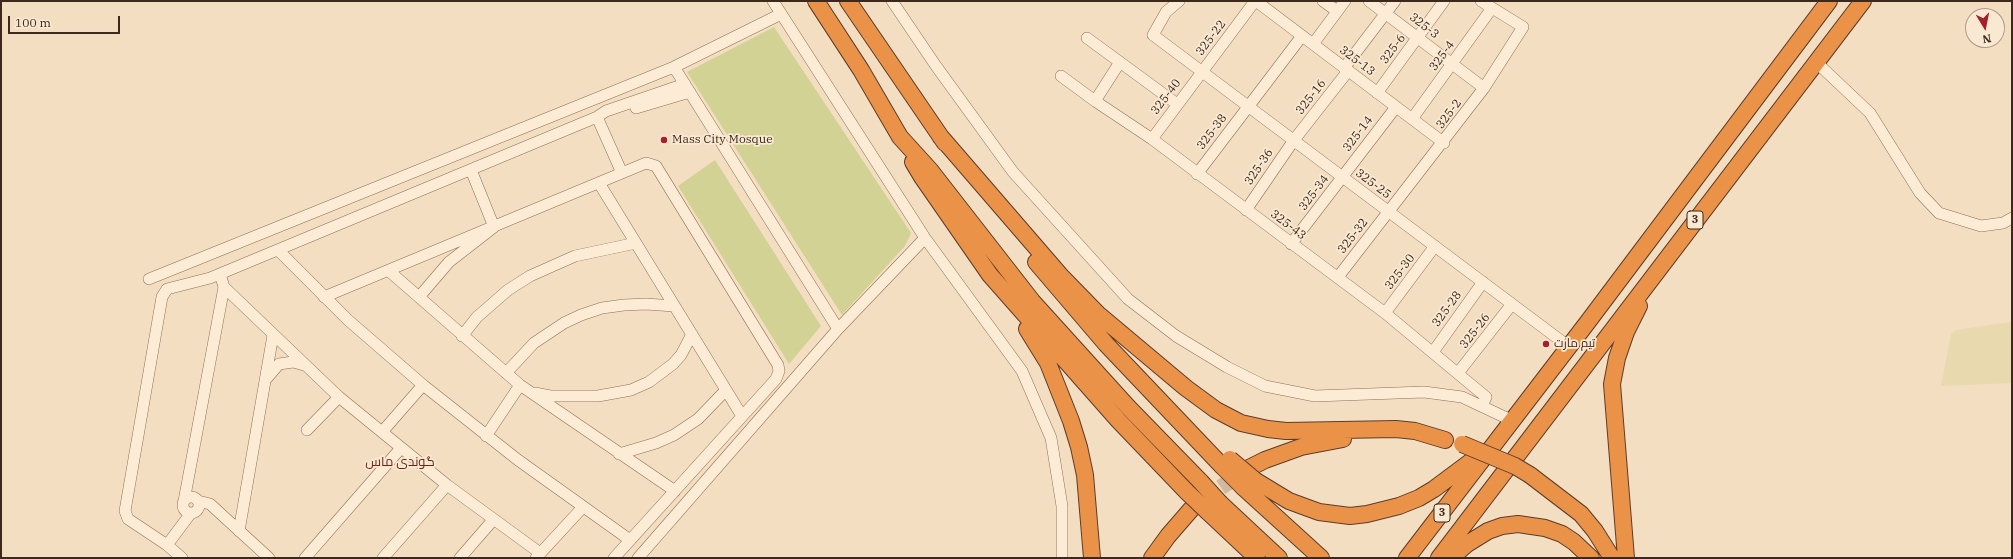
<!DOCTYPE html>
<meta charset="utf-8">
<style>
body{margin:0}
#map{position:relative;width:2013px;height:559px;overflow:hidden;background:#f3dec1;font-family:"IBM Plex Serif",serif}
canvas{display:block}
.frame{position:absolute;inset:0;border:2px solid #3d281c;pointer-events:none}
.north{position:absolute;left:1965px;top:8px;width:40px;height:40px;box-sizing:border-box;background:#f9e9d2;border:1px solid #ae9c89;border-radius:50%;rotate:170deg;font-size:11px;font-weight:700;line-height:16px;text-align:center;color:#3d281c}
.north::after{content:'';display:block;margin:auto;width:14px;height:18px;background:#a42030;clip-path:polygon(50% 0,100% 100%,50% 72%,0 100%)}
.scale{position:absolute;left:8px;top:16px;width:112px;height:18px;box-sizing:border-box;border:2px solid #3d281c;border-top:0;padding-left:5px;font-size:12px;line-height:14px;white-space:nowrap;color:#3d281c;-webkit-text-stroke:3px #f9e9d2;paint-order:stroke}
</style>
<div id="map">
<canvas width="2013" height="559"></canvas>
<div class="frame"></div>
<div class="north">N</div>
<div class="scale">100 m</div>
</div>
<script>
const c = document.querySelector('canvas').getContext('2d');
c.lineJoin = 'round';
function fillPath(path, color) {
  c.fillStyle = color;
  c.fill(path, 'evenodd');
}
function shape(rows) {
  const path = new Path2D();
  for (const r of rows) {
    if (r.length === 3) {
      path.moveTo(r[0] + r[2], r[1]);
      path.arc(r[0], r[1], r[2], 0, 2 * Math.PI);
      continue;
    }
    path.moveTo(r[0], r[1]);
    for (let i = 2; i < r.length; i += 2) path.lineTo(r[i], r[i + 1]);
  }
  return path;
}
function strokePath(path, color, width, dash) {
  c.strokeStyle = color;
  c.lineWidth = width;
  c.lineCap = dash ? 'butt' : 'round';
  c.setLineDash(dash || []);
  c.stroke(path);
}
function write(font, color, halo, rows, align = 'center') {
  c.font = font + ' "IBM Plex Serif",Cairo,serif';
  c.lineWidth = 3.5;
  c.setLineDash([]);
  c.textBaseline = 'middle';
  c.strokeStyle = halo;
  c.fillStyle = color;
  for (const [text, x, y, turn = 0] of rows) {
    c.save();
    c.translate(x, y);
    c.rotate((+turn || 0) * Math.PI / 180);
    c.textAlign = isNaN(turn) ? turn : align;
    if (halo) c.strokeText(text, 0, 0);
    c.fillText(text, 0, 0);
    c.restore();
  }
}
fillPath(shape([
 [2012,319,2012,383,1941,386,1951,334,1956,330,2010,322]
]), '#e9d9ae');
fillPath(shape([
 [774,27,911,233,905,246,842,315,687,72],
 [715,160,821,326,789,364,678,186]
]), '#d2d294');
strokePath(shape([
 [1201,501,1245,471]
]), '#cfbaa0', 16, [16, 8]);
const minor = shape([
 [773,1,925,238,1022,371,1051,438,1062,506,1062,558],
 [892,1,936,66,1013,172,1128,299,1176,336,1227,367,1265,386,1315,396,1424,392,1462,397,1513,421],
 [1179,1,1166,12,1153,35,1568,346],
 [1256,1,1444,143],
 [1323,1,1337,11],
 [1369,1,1484,88],
 [1087,38,1177,104],
 [1313,44,1345,1],
 [1816,62,1870,113,1920,193,1939,213,1981,226,2003,223,2012,218],
 [674,67,838,329],
 [1344,68,1395,1],
 [1061,76,1095,101,1152,139,1385,313,1486,397,1482,406],
 [1377,93,1444,1],
 [1095,101,1120,62],
 [636,108,690,92],
 [597,117,622,173],
 [1412,119,1492,8],
 [1152,139,1255,1],
 [1197,174,1302,36],
 [599,183,742,416],
 [1246,210,1294,140,1348,71],
 [1291,244,1396,107],
 [278,250,348,320,423,385,518,460,630,540],
 [389,271,520,385,675,491],
 [220,274,224,287,339,397,447,485,540,553],
 [1338,277,1484,88,1523,27,1481,1],
 [149,279,674,67,781,14],
 [324,297,646,163,656,166,778,365,779,371,776,379,614,558],
 [419,297,449,262,494,227,471,170],
 [1385,313,1435,246],
 [462,336,477,317,492,304,508,290,530,276,575,256,636,243],
 [1433,352,1483,282],
 [506,373,534,343,564,323,581,315,602,308,624,305,646,304,674,306],
 [1458,373,1512,304],
 [267,378,279,364,293,362,304,365],
 [535,393,550,396,598,396,631,390,649,382,673,364,681,355,692,334],
 [307,430,339,397],
 [382,432,423,385],
 [486,436,520,385],
 [619,454,656,443,674,435,698,419,726,390],
 [191,505,8],
 [184,501,224,287],
 [198,501,210,504,269,558],
 [239,531,273,335],
 [167,545,191,513],
 [182,558,167,545,128,519,125,511,162,297,167,289,210,278,597,117,606,111,685,84],
 [305,558,401,448],
 [383,558,447,485],
 [460,558,493,520],
 [536,558,583,507],
 [638,558,838,329,925,238]
]);
const highway = shape([
 [816,1,861,70,900,137,930,170,1032,301,1128,407,1201,482],
 [848,1,945,143],
 [940,136,1060,275,1099,315,1186,388,1216,410,1241,423,1268,429,1286,431,1396,429,1415,431,1445,440],
 [913,162,922,177,990,275,1118,420,1187,492],
 [1036,262,1106,344,1222,466],
 [1027,329,1048,363,1071,421,1079,447,1085,475,1092,558],
 [1249,468,1265,460,1301,447,1343,439],
 [1530,475,1581,514,1595,531,1612,558],
 [1256,481,1289,501,1319,512,1350,516,1367,514,1399,506,1419,498,1434,489,1481,454],
 [1243,487,1321,558],
 [1220,503,1279,558],
 [1208,512,1257,558],
 [1152,558,1168,536,1194,506],
 [1407,558,1587,323,1829,1],
 [1439,558,1863,1],
 [1451,558,1467,544,1488,531,1502,526,1518,524,1545,528,1562,534,1574,542,1591,558],
 [1626,558,1612,384,1617,358,1626,332,1639,306]
]);
strokePath(minor, '#8f6e56', 12);
strokePath(highway, '#5c3c2b', 18);
strokePath(minor, '#fcecd6', 11);
strokePath(highway, '#eb9249', 16);
const highwayBridge = shape([
 [1462,444,1515,466,1530,475],
 [1230,459,1256,481],
 [1222,466,1243,487],
 [1201,482,1220,503],
 [1187,492,1208,512]
]);
strokePath(highwayBridge, '#5c3c2b', 18, []);
strokePath(highwayBridge, '#eb9249', 16);
for (const [x, y, r, color] of [
 [664,140,4,"#a42030"],
 [1546,344,4,"#a42030"]
]) {
  const dot = new Path2D();
  dot.arc(x, y, r, 0, 2 * Math.PI);
  c.fillStyle = color;
  c.fill(dot);
  strokePath(dot, '#f9e9d2', 1.5);
}
for (const [x, y, w] of [
 [1695,220,16],
 [1442,513,16]
]) {
  const box = new Path2D();
  box.roundRect(x - w / 2, y - 9, w, 18, 3);
  c.fillStyle = '#f9e9d2';
  c.fill(box);
  strokePath(box, '#3d281c', 1);
}
write('bold 11px', '#3d281c', null, [
 ["3",1695,220],
 ["3",1442,513]
]);
write('12px', '#3d281c', '#f9e9d2', [
 ["325-3",1424,26,38],
 ["325-22",1211,38,-53],
 ["325-6",1393,49,-53],
 ["325-4",1442,56,-54],
 ["325-13",1357,61,37],
 ["325-40",1166,97,-53],
 ["325-16",1311,97,-52],
 ["325-2",1449,114,-53],
 ["325-38",1212,132,-53],
 ["325-14",1358,134,-53],
 ["325-36",1259,167,-56],
 ["325-25",1373,184,37],
 ["325-34",1314,193,-53],
 ["325-43",1288,225,37],
 ["325-32",1353,236,-52],
 ["325-30",1400,272,-53],
 ["325-28",1447,309,-54],
 ["325-26",1475,331,-52]
]);
write('12px', '#3d281c', '#f9e9d2', [
 ["Mass City Mosque",672,140],
 ["تيم مارت",1554,344]
], 'left');
write('13px', '#6e1f17', '#f9e9d2', [
 ["گوندی ماس",400,462]
]);
</script>
